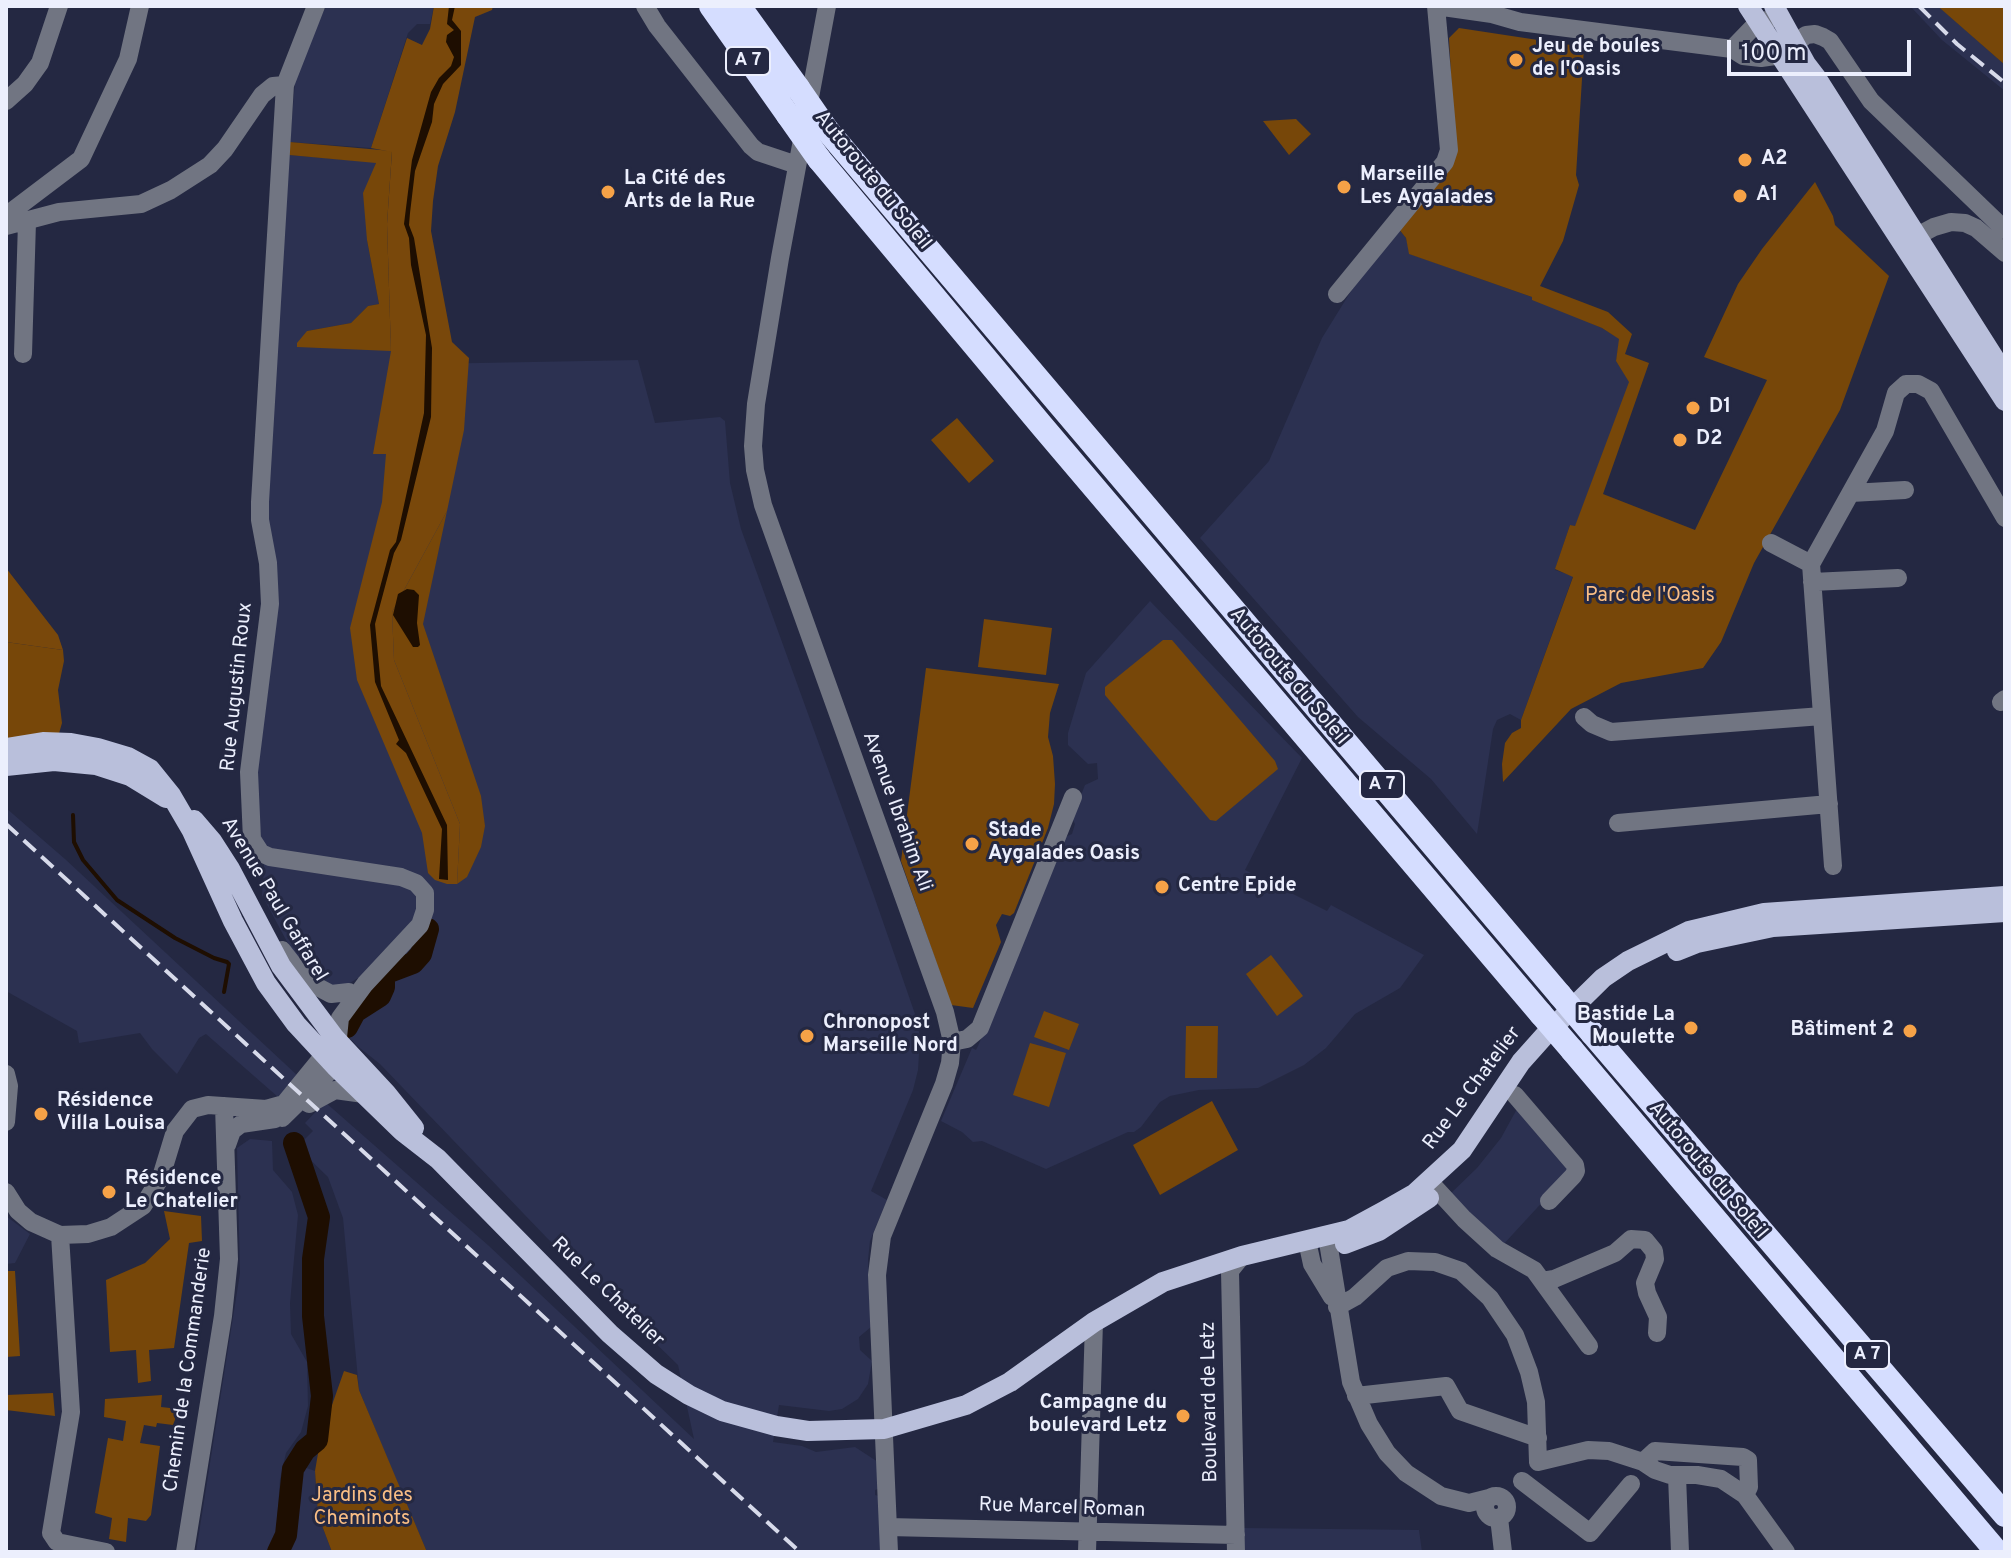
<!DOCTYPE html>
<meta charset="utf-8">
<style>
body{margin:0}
#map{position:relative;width:2011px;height:1558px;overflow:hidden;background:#242842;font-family:Overpass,sans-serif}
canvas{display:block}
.frame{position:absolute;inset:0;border:8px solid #eceffd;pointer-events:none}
.scale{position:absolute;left:1727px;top:40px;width:184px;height:36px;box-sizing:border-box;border:4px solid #eceffd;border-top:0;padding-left:10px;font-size:24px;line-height:28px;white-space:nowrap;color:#eceffd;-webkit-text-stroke:6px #242842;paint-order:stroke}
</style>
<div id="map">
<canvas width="2011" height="1558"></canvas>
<div class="frame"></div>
<div class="scale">100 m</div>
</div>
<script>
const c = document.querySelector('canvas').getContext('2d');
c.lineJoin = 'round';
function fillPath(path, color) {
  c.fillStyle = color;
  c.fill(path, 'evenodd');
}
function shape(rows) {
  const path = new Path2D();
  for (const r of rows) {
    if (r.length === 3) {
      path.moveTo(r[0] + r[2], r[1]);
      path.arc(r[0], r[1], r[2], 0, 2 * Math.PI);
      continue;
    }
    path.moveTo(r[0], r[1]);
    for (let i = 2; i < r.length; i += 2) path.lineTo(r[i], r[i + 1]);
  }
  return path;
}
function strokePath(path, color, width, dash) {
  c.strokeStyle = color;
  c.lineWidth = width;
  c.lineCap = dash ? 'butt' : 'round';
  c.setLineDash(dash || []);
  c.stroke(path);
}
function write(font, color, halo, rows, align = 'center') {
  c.font = font + ' Overpass,sans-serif';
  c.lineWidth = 6;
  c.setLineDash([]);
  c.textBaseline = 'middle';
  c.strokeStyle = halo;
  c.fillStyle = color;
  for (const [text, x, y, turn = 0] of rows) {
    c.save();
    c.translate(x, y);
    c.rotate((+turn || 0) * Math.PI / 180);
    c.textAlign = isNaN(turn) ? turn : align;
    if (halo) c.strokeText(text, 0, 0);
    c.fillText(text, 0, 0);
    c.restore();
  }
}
fillPath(shape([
 [326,6,434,6,430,24,417,24,408,33,371,148,290,142,295,82,300,64],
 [1910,6,1938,6,2005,65,2005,91,1942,40],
 [289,155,376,162,367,240,379,304,368,306,351,323,307,331,424,341,426,364,638,360,655,423,720,417,725,421,730,483,741,529,873,893,915,1014,920,1037,918,1070,913,1090,871,1191,887,1200,870,1241,868,1260,871,1327,859,1337,860,1350,872,1361,868,1384,858,1399,842,1409,829,1411,779,1405,773,1442,802,1446,816,1452,855,1447,878,1462,878,1489,875,1490,875,1495,879,1496,881,1552,427,1552,389,1463,359,1390,343,1218,328,1177,297,1147,313,1131,305,1123,325,1102,489,1246,694,1439,678,1365,547,1238,380,1064,356,1045,347,1035,382,999,358,978,345,986,334,986,301,968,262,895,264,867,255,780,265,514],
 [1398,228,1406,238,1410,254,1532,297,1602,328,1620,339,1616,361,1630,382,1575,527,1570,525,1555,570,1573,576,1521,720,1510,714,1497,720,1493,729,1477,834,1431,779,1358,717,1200,538,1269,461,1322,338,1356,283],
 [1150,601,1302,758,1245,870,1327,911,1331,905,1424,955,1400,988,1355,1014,1326,1048,1304,1065,1258,1088,1199,1090,1170,1096,1160,1102,1141,1127,1134,1132,1128,1132,1046,1169,982,1141,973,1142,962,1132,941,1121,972,1048,976,1050,978,1046,1065,837,1072,834,1075,824,1072,818,1085,785,1098,779,1097,763,1088,764,1068,745,1068,733,1086,673],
 [6,808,65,859,298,1076,278,1097,206,1034,199,1038,177,1074,152,1049,140,1033,79,1043,77,1031,6,991],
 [1518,1107,1572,1170,1501,1247,1449,1195,1477,1168,1501,1138],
 [250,1139,272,1141,273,1170,292,1192,298,1215,290,1303,291,1334,307,1362,308,1406,301,1432,286,1453,280,1479,276,1536,268,1552,196,1552,240,1273,237,1148],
 [6,1216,30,1234,15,1263,6,1264],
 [301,1466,315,1471,318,1515,332,1552,281,1552,289,1535,293,1497],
 [1244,1528,1419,1530,1422,1552,1245,1552]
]), '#2c3151');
fillPath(shape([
 [1938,6,2005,6,2005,65,1941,9],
 [1459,28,1584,47,1576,175,1579,185,1563,241,1540,286,1608,312,1632,334,1625,354,1649,363,1603,494,1695,530,1767,380,1704,357,1738,284,1762,249,1815,182,1833,216,1835,225,1889,276,1840,410,1754,563,1721,642,1703,668,1621,683,1571,709,1503,782,1502,764,1505,743,1512,733,1521,728,1521,720,1573,577,1555,569,1570,525,1575,526,1629,382,1616,361,1619,339,1602,328,1532,300,1532,297,1409,254,1406,238,1398,228,1455,149,1449,38],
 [1296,119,1311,134,1289,155,1263,121],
 [290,142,392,151,387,224,391,351,297,347,297,343,307,331,351,323,368,306,379,304,367,240,363,193,376,163,289,155],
 [957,418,994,461,969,483,931,440],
 [447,511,423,624,481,796,485,826,481,847,467,877,457,884,460,824,394,660,392,612],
 [984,619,1052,628,1046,675,978,667],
 [1163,640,1172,640,1275,761,1278,769,1216,821,1210,820,1105,695,1105,687],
 [6,642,63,650,64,661,58,690,62,723,58,737,6,743],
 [926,668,1059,684,1050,713,1048,737,1053,756,1055,784,1054,804,1048,828,1014,913,1010,916,1002,914,996,925,1001,942,973,1008,951,1005,901,861],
 [1271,955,1303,996,1277,1016,1246,974],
 [1044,1011,1079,1024,1069,1050,1034,1037],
 [1186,1026,1218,1026,1217,1078,1185,1078],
 [1030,1043,1066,1053,1049,1107,1013,1095],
 [1212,1101,1238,1150,1160,1195,1133,1145],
 [164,1211,201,1216,202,1241,189,1243,174,1348,149,1350,151,1381,138,1383,136,1350,110,1352,106,1280,145,1263,170,1239],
 [6,1271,15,1271,20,1356,6,1357],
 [344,1371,357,1375,359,1390,427,1552,332,1552,318,1515,315,1471,321,1436],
 [53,1393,55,1416,6,1410,6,1395],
 [162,1395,161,1407,179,1409,173,1425,157,1423,156,1427,144,1425,140,1443,160,1446,151,1515,146,1521,128,1518,126,1542,109,1539,112,1518,95,1513,108,1438,123,1441,126,1421,104,1417,105,1399]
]), '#774709');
fillPath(shape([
 [434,6,493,6,492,10,475,17,455,112,438,166,433,201,431,231,452,342,469,358,464,430,447,511,392,612,394,660,460,824,457,884,447,884,435,880,428,873,422,833,357,680,350,628,382,502,386,454,373,454,391,351,387,224,392,152,371,148,407,38,422,45,430,29],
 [6,568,58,635,63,650,6,642]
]), '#79480b');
fillPath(shape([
 [449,6,455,6,452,20,461,31,461,65,443,84,434,104,432,122,415,171,410,213,409,225,414,238,432,348,431,417,401,540,394,553,375,624,381,686,447,825,448,880,439,879,442,829,406,753,396,744,399,740,375,682,370,625,390,550,396,542,424,413,426,335,411,265,409,238,404,224,412,160,431,92,439,78,451,66,454,57,446,42,447,35,454,30,447,24],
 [407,589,414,590,419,595,417,623,420,645,418,647,413,647,393,615,398,594]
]), '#1e0e01');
strokePath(shape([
 [73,815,74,842,83,860,117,900,175,938,214,958,227,962,229,964,224,992]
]), '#1e0e01', 4);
strokePath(shape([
 [347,1027,355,1012,380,996,384,987,384,974,413,963,421,954,428,929],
 [278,1552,286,1535,293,1469,305,1450,317,1440,322,1396,313,1316,313,1259,319,1217,294,1143]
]), '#1e0e01', 22);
strokePath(shape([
 [645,6,657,26,751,146,758,152,797,165],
 [827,6,780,258,756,404,753,446,755,470,763,505,945,1012,952,1042,950,1063,944,1084,882,1236,877,1275,889,1552],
 [1732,49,1759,21,1769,20],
 [6,101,25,84,40,63,59,6],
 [7,215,81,159,128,59,140,6],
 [6,226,59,212,141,204,171,190,210,165,225,149,262,95,273,86,285,85],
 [1917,236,1934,227,1951,222,1965,223,1976,228,2005,253],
 [1337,294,1445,162,1449,150,1436,6,1492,14,1520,22,1732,49,1743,56,1761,58,1782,55,1806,35,1815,34,1823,37,1830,41,1871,101,2005,230],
 [23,354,27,222],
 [1851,493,1905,490],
 [1771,543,1811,564,1833,866],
 [1811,564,1885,431,1896,393,1906,384,1918,384,1931,391,2005,518],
 [1812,582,1898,578],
 [2001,702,2005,699],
 [1584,717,1592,724,1611,732,1822,716],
 [1618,823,1829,804],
 [282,950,300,973,312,984,331,994,349,992],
 [952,1042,967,1039,980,1028,1073,797],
 [6,1074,9,1086,6,1122],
 [1515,1095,1575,1165,1576,1171,1573,1176,1549,1201],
 [309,1104,335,1090,364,1094],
 [282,1118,335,1066,340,1018,365,984,420,925,425,910,425,893,416,883,401,877,270,857,261,853,252,839,249,772,270,604,268,563,260,520,260,502,285,85,316,6],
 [227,1145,232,1131,241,1124,275,1119],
 [1429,1181,1464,1219,1497,1249,1534,1270,1542,1281,1554,1279,1615,1253,1631,1239,1645,1240,1654,1251,1655,1259,1645,1283,1647,1293,1658,1317,1657,1333],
 [6,1192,18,1211,31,1222,60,1235,88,1234,111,1227,143,1206,161,1177,175,1131,192,1109,208,1105,266,1109,284,1104,324,1055,336,1046],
 [60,1235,71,1412,51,1533,57,1542,106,1552],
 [1327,1236,1351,1382,1369,1424,1387,1453,1406,1473,1441,1496,1469,1503,1489,1498],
 [1307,1241,1312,1264,1332,1297],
 [1542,1281,1589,1346],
 [1337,1307,1355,1297,1387,1268,1408,1261,1435,1262,1461,1271,1490,1298,1515,1335,1529,1372,1536,1402,1538,1462],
 [1356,1396,1446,1386,1460,1411,1538,1438],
 [1538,1462,1588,1450,1609,1451,1643,1462,1655,1470,1670,1475,1697,1475,1721,1479,1745,1495,1786,1552],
 [1643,1462,1655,1451,1743,1457,1748,1460,1749,1487,1745,1495],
 [1677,1476,1680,1552],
 [1522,1481,1590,1533],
 [1496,1507,11],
 [1499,1518,1503,1552],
 [888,1527,1236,1535],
 [1590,1533,1631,1484],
 [185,1552,223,1316,229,1259,224,1106],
 [1087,1552,1094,1322],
 [1236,1552,1230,1271,1242,1256]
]), '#717582', 18);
strokePath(shape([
 [1748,6,2005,401],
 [1774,6,1806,64,1816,77,2005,375],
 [6,748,43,742,71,743,98,748,128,757,150,769,171,795,192,831,233,921,266,983,296,1024,335,1066,402,1131,438,1159,610,1334,656,1374,689,1395,722,1411,776,1426,808,1431,884,1429,966,1405,1010,1382,1094,1322,1163,1282,1242,1256,1349,1230,1384,1211,1414,1194,1462,1150,1521,1062,1546,1034,1603,978,1628,961,1689,931,1764,913,2005,896],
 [6,766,54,761,96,765,130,776,166,798],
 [194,820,212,841,230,869,281,966,334,1037,386,1093,414,1128],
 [1677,951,1697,943,1773,927,2005,912],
 [1345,1244,1379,1231,1429,1198]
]), '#b9bfdb', 20);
strokePath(shape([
 [711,6,788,115],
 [739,6,798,88],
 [827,130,1560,995],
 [819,159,1042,426,1541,1014],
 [1592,1033,2005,1515],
 [1572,1050,1997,1552]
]), '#d5ddff', 24);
strokePath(shape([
 [1919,6,1957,44,2005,83],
 [6,824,800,1552]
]), '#d7daea', 4, [16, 8]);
strokePath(shape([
 [798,88,827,130],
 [788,115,819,159],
 [1560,995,1592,1033],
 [1541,1014,1572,1050]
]), '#d5ddff', 24);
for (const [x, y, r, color] of [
 [1516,60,8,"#f6a247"],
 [1745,160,8,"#f6a247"],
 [1344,187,8,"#f6a247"],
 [608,192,8,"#f6a247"],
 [1740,196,8,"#f6a247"],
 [1693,408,8,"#f6a247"],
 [1680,440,8,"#f6a247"],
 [972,844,8,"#f6a247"],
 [1162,887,8,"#f6a247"],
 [1691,1028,8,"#f6a247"],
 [1910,1031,8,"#f6a247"],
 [807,1036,8,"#f6a247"],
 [41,1114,8,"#f6a247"],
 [109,1192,8,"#f6a247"],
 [1183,1416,8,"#f6a247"]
]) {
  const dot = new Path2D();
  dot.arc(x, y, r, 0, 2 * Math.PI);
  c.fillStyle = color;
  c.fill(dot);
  strokePath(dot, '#242842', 3);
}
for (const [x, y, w] of [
 [748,61,44],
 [1382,785,44],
 [1867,1355,44]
]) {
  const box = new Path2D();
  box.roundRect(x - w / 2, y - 14, w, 28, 6);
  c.fillStyle = '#242842';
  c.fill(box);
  strokePath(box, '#eceffd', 2);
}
write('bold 18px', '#eceffd', null, [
 ["A 7",748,61],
 ["A 7",1382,785],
 ["A 7",1867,1355]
]);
write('bold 20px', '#eceffd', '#242842', [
 ["Jeu de boules",1532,48],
 ["de l'Oasis",1532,71],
 ["A2",1761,160],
 ["Marseille",1360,176],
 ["Les Aygalades",1360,199],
 ["La Cité des",624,180],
 ["Arts de la Rue",624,203],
 ["A1",1756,196],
 ["D1",1709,408],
 ["D2",1696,440],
 ["Stade",988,832],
 ["Aygalades Oasis",988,855],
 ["Centre Epide",1178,887],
 ["Bastide La",1675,1016,"right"],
 ["Moulette",1675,1039,"right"],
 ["Chronopost",823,1024],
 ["Marseille Nord",823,1047],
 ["Bâtiment 2",1894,1031,"right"],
 ["Résidence",57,1102],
 ["Villa Louisa",57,1125],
 ["Résidence",125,1180],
 ["Le Chatelier",125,1203],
 ["Campagne du",1167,1404,"right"],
 ["boulevard Letz",1167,1427,"right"]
], 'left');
write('20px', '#eceffd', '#242842', [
 ["Autoroute du Soleil",872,181,51],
 ["Autoroute du Soleil",1288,677,50],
 ["Rue Augustin Roux",238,687,-84],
 ["Avenue Ibrahim Ali",896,812,70],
 ["Avenue Paul Gaffarel",273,900,59],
 ["Rue Le Chatelier",1473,1089,-53],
 ["Autoroute du Soleil",1707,1171,50],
 ["Rue Le Chatelier",607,1293,44],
 ["Chemin de la Commanderie",189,1370,-82],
 ["Boulevard de Letz",1211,1402,-91],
 ["Rue Marcel Roman",1062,1509,2]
]);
write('20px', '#fabe85', '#242842', [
 ["Parc de l'Oasis",1650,597],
 ["Jardins des",362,1497],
 ["Cheminots",362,1520]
]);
</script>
